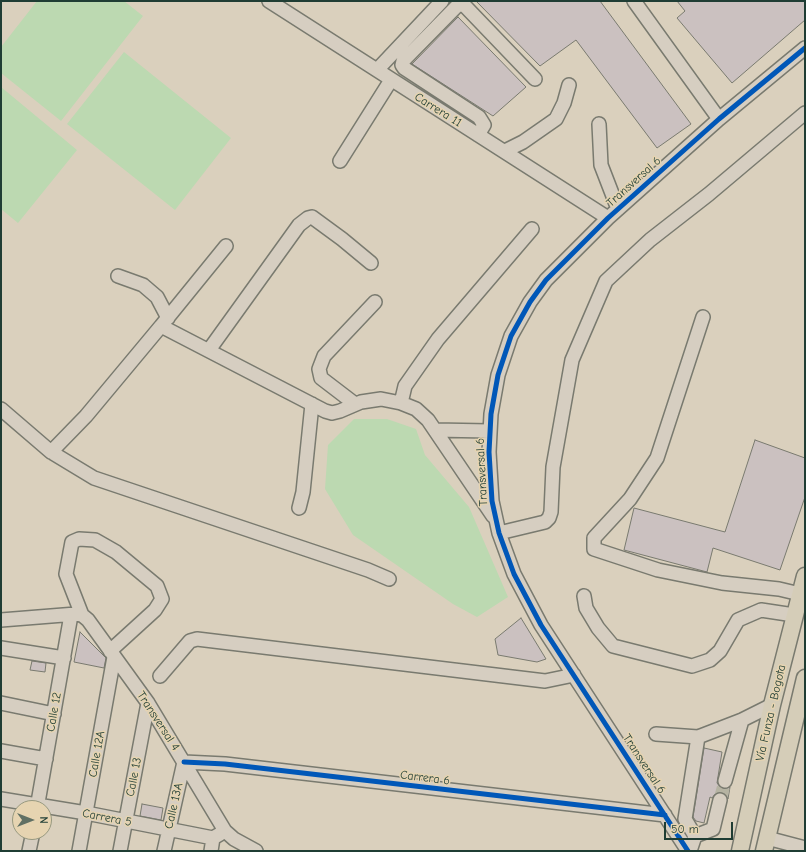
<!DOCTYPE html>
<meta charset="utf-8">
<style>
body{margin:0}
#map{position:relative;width:806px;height:852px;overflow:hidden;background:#dad0bd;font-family:"Comic Neue",sans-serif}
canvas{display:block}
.frame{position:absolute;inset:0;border:2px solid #1f3d34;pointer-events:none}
.north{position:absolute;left:12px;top:800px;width:40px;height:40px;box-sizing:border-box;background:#e6d4b1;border:1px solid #96987f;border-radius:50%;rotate:90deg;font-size:11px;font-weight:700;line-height:16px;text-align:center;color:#1f3d34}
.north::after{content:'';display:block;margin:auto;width:14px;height:18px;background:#607064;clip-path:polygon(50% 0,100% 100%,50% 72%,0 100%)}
.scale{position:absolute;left:664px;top:822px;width:69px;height:18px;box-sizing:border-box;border:2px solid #1f3d34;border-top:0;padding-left:5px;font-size:12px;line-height:14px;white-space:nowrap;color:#1f3d34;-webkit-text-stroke:3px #e6d4b1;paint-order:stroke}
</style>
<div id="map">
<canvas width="806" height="852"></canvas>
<div class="frame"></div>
<div class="north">N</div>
<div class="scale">50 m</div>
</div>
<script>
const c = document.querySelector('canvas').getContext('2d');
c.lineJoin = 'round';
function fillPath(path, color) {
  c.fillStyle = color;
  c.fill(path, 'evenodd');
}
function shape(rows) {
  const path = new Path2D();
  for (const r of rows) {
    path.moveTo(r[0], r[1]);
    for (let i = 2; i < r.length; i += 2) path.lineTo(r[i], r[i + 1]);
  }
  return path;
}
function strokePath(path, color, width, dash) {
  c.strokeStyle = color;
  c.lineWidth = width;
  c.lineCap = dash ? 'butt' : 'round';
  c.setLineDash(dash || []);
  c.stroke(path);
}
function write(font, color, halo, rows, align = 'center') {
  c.font = font + ' "Comic Neue",sans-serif';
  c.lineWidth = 3;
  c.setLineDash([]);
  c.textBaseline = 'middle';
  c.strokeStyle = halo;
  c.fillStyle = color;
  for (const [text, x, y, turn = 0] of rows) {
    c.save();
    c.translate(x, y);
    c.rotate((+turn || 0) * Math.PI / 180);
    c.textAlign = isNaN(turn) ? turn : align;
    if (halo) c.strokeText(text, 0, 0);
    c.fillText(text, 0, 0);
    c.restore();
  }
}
fillPath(shape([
 [37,1,124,1,143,16,61,121,1,73,1,47],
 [124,52,231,138,175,210,67,124],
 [1,87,77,150,18,223,1,209],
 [354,419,387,419,416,429,425,455,469,507,508,597,477,617,453,604,353,535,325,489,328,445]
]), '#bcd9b1');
const building = shape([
 [476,1,600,1,691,124,657,148,576,40,540,66,476,1],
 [677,1,805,1,805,20,732,83,677,18,685,11,677,1],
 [458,17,526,87,493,116,412,64,458,17],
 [755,440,805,458,805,497,780,570,713,548,707,572,624,550,634,508,725,532,755,440],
 [521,618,546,659,537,662,498,655,495,639,521,618],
 [80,632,106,658,104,668,74,662,80,632],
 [32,661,46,663,45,672,30,670,32,661],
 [704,748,722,752,717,783,722,789,730,787,728,799,726,795,721,792,715,794,712,798,710,797,704,823,696,821,693,817,704,748],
 [142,804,163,808,161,820,140,816,142,804]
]);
fillPath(building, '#cbc1c0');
strokePath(building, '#797a6f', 1);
strokePath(shape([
 [720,800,725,781]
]), '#b5b3a2', 13, [13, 6]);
const minor = shape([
 [269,1,608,218],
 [634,1,719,119],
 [377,70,442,1],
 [599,124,601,165,618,209],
 [478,135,484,125,479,117,404,68,402,65,403,61,457,6,463,4,535,79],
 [505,151,523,142,556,119,564,103,569,85],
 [340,161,391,80],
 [118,276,143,285,157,297,168,318],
 [703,317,657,458,630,499,594,538,594,549,658,570,722,583,779,589,800,594],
 [161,326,226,246],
 [209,350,299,225,308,218,312,217,342,239,371,263],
 [401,403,405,386,438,339,532,229],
 [355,404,321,378,319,369,324,356,375,302],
 [1,409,51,452,94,478,368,570,389,579],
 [435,430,489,431],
 [51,452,86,416,161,326,325,411,332,413,340,411,361,402,381,399,401,403,416,409,428,420,493,516],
 [299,508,303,492,312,404],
 [499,533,545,522,549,518,551,512,553,467,572,360,606,281,650,240,709,194,805,113],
 [584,596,586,608,598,628,613,646,692,666,710,660,720,651,738,620,761,610,794,615],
 [82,615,66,574,72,542,79,539,95,540,116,552,157,586,162,599,155,610,110,651],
 [1,620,76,614,82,615,88,620,148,703,225,831,234,839,256,851],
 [1,648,64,658],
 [160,676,190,641,197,639,545,681,574,675],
 [1,703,54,714],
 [656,734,698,737],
 [1,751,46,759],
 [184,762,225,764,665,815],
 [725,781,742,720],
 [1,799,86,813,213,838],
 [37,808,71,615],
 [695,836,713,829,720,800],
 [767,838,805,848],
 [29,851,33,832],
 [79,851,114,657],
 [120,851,148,703],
 [164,851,184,762],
 [211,851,213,838,220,834],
 [688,851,541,625,514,574,499,533,492,501,489,452,491,414,498,375,511,336,530,302,546,280,608,218,719,119,805,48],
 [690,851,695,836,685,819,698,737,742,720,772,705]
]);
const major = shape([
 [740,851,772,705,805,576],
 [764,851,805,678]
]);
strokePath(minor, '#797a6f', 16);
strokePath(major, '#797a6f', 19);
strokePath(minor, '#d6cec1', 13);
strokePath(major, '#d5cdb8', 16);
strokePath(shape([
 [184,762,225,764,665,815],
 [688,851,541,625,514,574,499,533,492,501,489,452,491,414,498,375,511,336,530,302,546,280,608,218,719,119,805,48]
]), '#0057b8', 5);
write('12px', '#1f3d34', '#e6d4b1', [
 ["Carrera 11",438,110,32],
 ["Transversal 6",634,182,-42],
 ["Transversal 6",482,472,-93],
 ["Calle 12",54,712,-80],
 ["Vía Funza - Bogota",771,713,-77],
 ["Transversal 4",158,721,57],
 ["Calle 12A",97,754,-80],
 ["Transversal 6",644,764,57],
 ["Calle 13",134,777,-79],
 ["Carrera 6",425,778,7],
 ["Calle 13A",174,806,-77],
 ["Carrera 5",107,818,11]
]);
</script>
